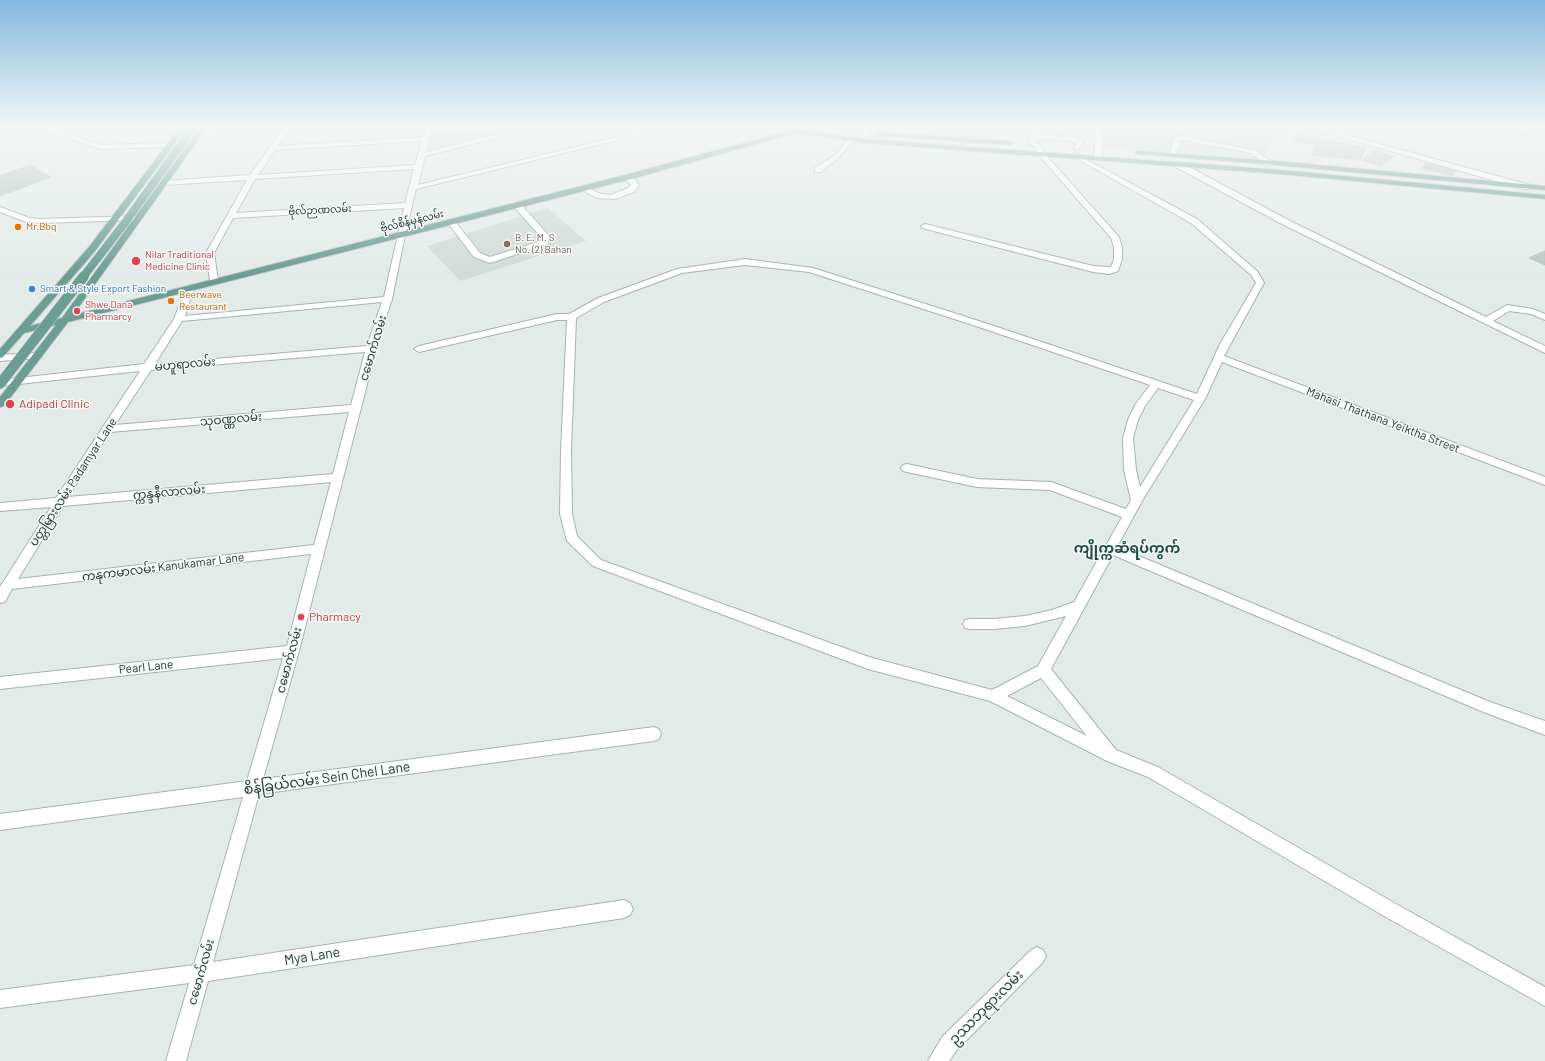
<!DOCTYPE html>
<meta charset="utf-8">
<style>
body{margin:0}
canvas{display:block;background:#e3ebe9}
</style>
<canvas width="1545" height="1061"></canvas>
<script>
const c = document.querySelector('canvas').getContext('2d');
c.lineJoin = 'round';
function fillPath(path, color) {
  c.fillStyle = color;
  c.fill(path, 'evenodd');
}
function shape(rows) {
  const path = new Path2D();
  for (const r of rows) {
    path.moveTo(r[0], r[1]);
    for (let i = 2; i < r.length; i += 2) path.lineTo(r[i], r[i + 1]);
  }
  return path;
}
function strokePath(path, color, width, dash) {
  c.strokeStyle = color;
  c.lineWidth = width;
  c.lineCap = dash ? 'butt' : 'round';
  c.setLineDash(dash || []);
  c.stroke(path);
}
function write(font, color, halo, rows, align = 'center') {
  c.font = font + ' Barlow,"Noto Sans Myanmar",sans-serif';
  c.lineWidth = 3;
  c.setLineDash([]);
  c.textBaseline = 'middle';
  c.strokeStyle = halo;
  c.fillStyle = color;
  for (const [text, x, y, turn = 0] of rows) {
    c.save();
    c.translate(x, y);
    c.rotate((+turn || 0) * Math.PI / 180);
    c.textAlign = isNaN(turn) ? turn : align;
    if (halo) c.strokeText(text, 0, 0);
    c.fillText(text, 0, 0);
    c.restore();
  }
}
fillPath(shape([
 [1121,126,1291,126,1266,147,1263,161,1103,147,1105,129],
 [548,208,586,241,460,281,427,246]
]), '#d1dbd8');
fillPath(shape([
 [434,126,525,126,428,151]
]), '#bedbc8');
const building = shape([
 [1297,134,1365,148,1361,160,1311,155,1315,145,1294,141,1297,134],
 [1374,150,1393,156,1381,166,1363,160,1374,150],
 [1426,163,1456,171,1453,176,1422,168,1426,163],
 [30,165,40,171,0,186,0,176,30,165],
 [40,171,51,177,0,196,0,186,40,171],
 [1545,251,1545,265,1529,258,1545,251]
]);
fillPath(building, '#b8c6c2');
strokePath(building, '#b6c5c0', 1);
const minor = shape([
 [31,126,42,126,101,145,170,143,173,145,170,147,101,149,31,126],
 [201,126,220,126,204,129,202,128,201,126],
 [285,126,291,126,278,146,423,137,426,126,432,126,426,152,531,126,543,126,425,156,418,185,663,126,675,126,416,189,405,235,392,299,376,349,299,651,263,779,654,727,659,729,661,734,659,739,654,741,259,794,213,962,624,900,630,903,633,909,630,915,624,918,208,981,186,1061,166,1061,189,983,0,1008,0,990,194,965,243,797,0,830,0,814,247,781,283,658,0,689,0,677,287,646,311,554,12,589,5,602,0,603,0,587,51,507,0,511,0,503,56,498,140,371,0,386,0,380,144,364,174,319,186,288,190,285,194,288,185,316,384,297,404,208,233,218,214,253,218,281,214,284,210,281,206,253,247,180,164,185,160,183,164,181,250,175,285,126],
 [422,141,415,165,258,175,275,150,422,141],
 [414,169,405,203,236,213,255,179,414,169],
 [382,302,367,346,155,364,182,321,382,302],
 [365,352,351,405,115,425,151,370,365,352],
 [349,412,333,474,68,497,110,432,349,412],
 [331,482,314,545,18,579,63,506,331,482],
 [863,126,869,126,868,141,865,143,862,141,863,126],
 [1096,126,1102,126,1102,158,1098,160,1094,158,1096,126],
 [1302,126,1313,126,1530,185,1531,187,1530,189,1524,189,1302,126],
 [1507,126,1517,126,1533,133,1528,134,1507,126],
 [1035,134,1072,137,1084,141,1079,149,1077,150,1074,148,1077,142,1037,138,1035,140,1036,143,1041,145,1044,153,1119,237,1122,247,1122,259,1118,271,1109,274,1093,272,922,228,921,226,925,224,1093,266,1111,267,1114,259,1114,247,1111,238,1039,155,1035,147,1031,146,1029,140,1033,135,1035,134],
 [1178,136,1255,150,1273,163,1269,165,1266,165,1251,153,1181,140,1175,155,1170,156,1169,155,1175,138,1178,136],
 [849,138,854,139,839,157,821,172,815,172,815,168,835,155,849,138],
 [1076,154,1197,219,1258,272,1264,283,1224,356,1545,477,1545,485,1222,362,1205,399,1142,501,1117,547,1490,702,1545,721,1545,735,1481,711,1113,555,1051,669,1116,750,1158,767,1396,904,1545,987,1545,1006,1384,916,1148,777,1107,761,990,701,868,669,593,566,567,541,560,514,561,451,567,320,557,320,419,352,414,349,419,346,557,314,569,314,598,298,677,269,745,259,813,268,985,323,1197,394,1220,344,1256,283,1251,275,1191,223,1074,157,1074,155,1076,154],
 [745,265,809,272,979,327,1150,385,1135,405,1128,420,1123,438,1124,470,1131,500,1126,509,1051,482,977,479,907,464,903,465,901,468,903,471,907,472,977,487,1050,490,1122,517,1074,602,1052,610,1025,616,994,619,970,619,965,620,963,624,965,628,970,629,994,629,1025,626,1066,616,1038,666,992,690,869,657,601,560,577,536,572,514,571,451,576,318,604,302,682,273,745,265],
 [1158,388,1194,400,1140,487,1136,470,1133,438,1138,420,1145,406,1158,388],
 [1041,678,1087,736,1007,696,1041,678],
 [1174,162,1180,162,1290,221,1486,317,1507,305,1533,309,1545,314,1545,320,1531,314,1509,311,1493,321,1545,346,1545,353,1284,225,1174,166,1174,162],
 [625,175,631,175,639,185,634,192,615,199,596,198,579,188,583,186,601,194,611,195,628,188,631,185,624,177,625,175],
 [514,203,520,203,548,235,548,244,490,263,474,257,447,222,451,220,454,220,480,253,490,257,541,241,541,237,514,207,514,203],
 [0,207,30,218,40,219,138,216,142,218,138,220,40,223,26,222,0,212,0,207],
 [37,353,42,356,40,358,0,361,0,355,37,353],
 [1037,947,1043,950,1046,956,1043,962,956,1051,949,1061,928,1061,942,1037,1031,950,1037,947]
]);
const major = shape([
 [181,126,188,126,95,251,30,326,62,318,201,126,208,126,73,315,625,175,788,131,771,126,784,126,795,129,800,126,809,126,803,130,865,139,1280,170,1545,195,1545,199,1280,174,865,143,796,133,631,179,68,322,4,406,0,407,0,397,56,325,24,333,3,357,0,358,0,349,89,247,181,126],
 [876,132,1010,141,1013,143,1010,145,874,135,874,133,876,132],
 [1138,151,1276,161,1545,186,1545,190,1276,165,1136,154,1135,153,1138,151]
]);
strokePath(minor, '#a6b3b0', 2);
strokePath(major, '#c2c8c7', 2);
fillPath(minor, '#fff');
fillPath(major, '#6b9d95');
const majorBridgeFar1 = shape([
 [83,277,127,220,194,126]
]);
const majorBridge = shape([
 [0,384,84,276]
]);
strokePath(majorBridgeFar1, '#c2c8c7', 8, []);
strokePath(majorBridge, '#c2c8c7', 11, []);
strokePath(majorBridgeFar1, '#6b9d95', 8);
strokePath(majorBridge, '#6b9d95', 10);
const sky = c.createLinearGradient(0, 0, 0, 275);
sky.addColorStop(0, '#85b7dd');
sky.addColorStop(0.46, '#f2f6f5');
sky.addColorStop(1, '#f2f6f500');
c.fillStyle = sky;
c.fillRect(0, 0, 1545, 275);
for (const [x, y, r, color] of [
 [18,227,4,"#e8710a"],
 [507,244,4,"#8d6e63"],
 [136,261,5,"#e0444e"],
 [32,289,4,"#3f7fe0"],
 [171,301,4,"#e8710a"],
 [77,311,4,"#e0444e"],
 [10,404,5,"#e0444e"],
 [301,617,4,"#e0444e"]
]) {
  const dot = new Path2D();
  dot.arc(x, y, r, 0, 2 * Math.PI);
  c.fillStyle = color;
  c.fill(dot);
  strokePath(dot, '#f3f8f6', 1.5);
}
write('10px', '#243b37', '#f3f8f6', [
 ["ဗိုလ်ဉာဏလမ်း",320,210,-3],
 ["ဗိုလ်စိန်မှန်လမ်း",412,221,-14]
]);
write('10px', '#c56008', '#f3f8f6', [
 ["Mr.Bbq",26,227],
 ["Beerwave",179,295],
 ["Restaurant",179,307]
], 'left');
write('10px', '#785e54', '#f3f8f6', [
 ["B. E. M. S",515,238],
 ["No. (2) Bahan",515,250]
], 'left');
write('10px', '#be3a42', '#f3f8f6', [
 ["Nilar Traditional",145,255],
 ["Medicine Clinic",145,267],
 ["Shwe Dana",85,305],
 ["Pharmarcy",85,317]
], 'left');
write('10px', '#366cbe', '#f3f8f6', [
 ["Smart & Style Export Fashion",40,289]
], 'left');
write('12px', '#243b37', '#f3f8f6', [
 ["ငမောက်လမ်း",373,348,-73],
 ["မဟူရာလမ်း",185,364,-5],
 ["သုဝဏ္ဏလမ်း",231,419,-5],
 ["Mahasi Thathana Yeiktha Street",1383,420,21],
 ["ပတ္တမြားလမ်း Padamyar Lane",73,482,-57],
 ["က္ကန္ဒနီလာလမ်း",169,492,-5],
 ["ကနုကမာလမ်း Kanukamar Lane",163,567,-7],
 ["ငမောက်လမ်း",289,660,-75],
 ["Pearl Lane",146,667,-6],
 ["ငမောက်လမ်း",201,972,-74]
]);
write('12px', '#be3a42', '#f3f8f6', [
 ["Adipadi Clinic",19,404],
 ["Pharmacy",309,617]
], 'left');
write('bold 14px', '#224c46', '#f3f8f6', [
 ["ကျိုက္ကဆံရပ်ကွက်",1127,548]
]);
write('14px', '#243b37', '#f3f8f6', [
 ["စိန်ခြယ်လမ်း Sein Chel Lane",327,778,-8],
 ["Mya Lane",312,956,-9],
 ["ဥဿဘုရားလမ်း",986,1007,-45]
]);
</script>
